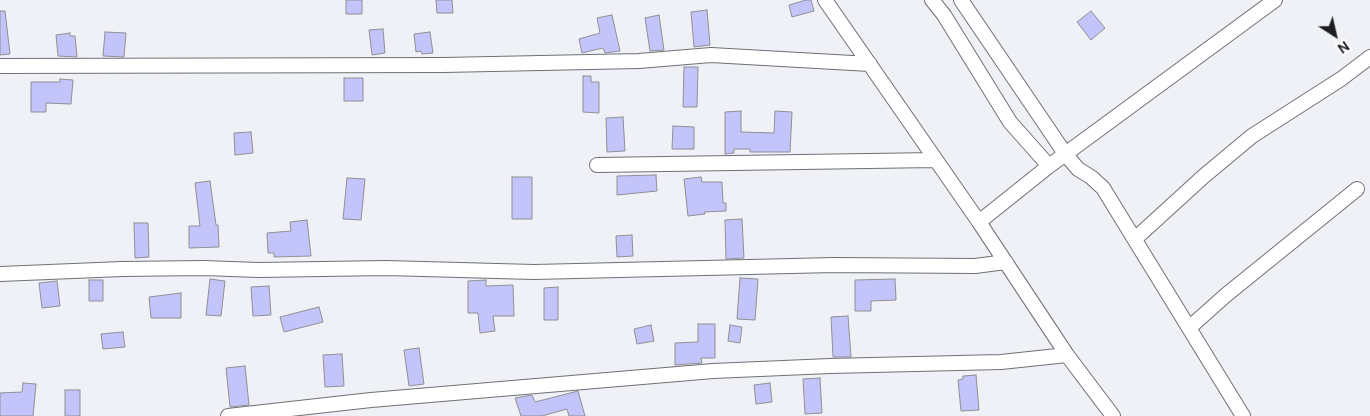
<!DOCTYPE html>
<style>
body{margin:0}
#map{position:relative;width:1370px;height:416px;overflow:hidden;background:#eff1f6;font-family:"DM Sans",sans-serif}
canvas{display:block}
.north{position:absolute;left:1310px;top:10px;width:50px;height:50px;-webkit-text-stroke:4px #fefefe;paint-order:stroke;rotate:145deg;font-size:14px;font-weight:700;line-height:20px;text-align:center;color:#1d1e1f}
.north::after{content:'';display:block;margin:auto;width:18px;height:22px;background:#1d1e1f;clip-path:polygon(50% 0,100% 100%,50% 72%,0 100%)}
</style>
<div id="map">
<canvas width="1370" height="416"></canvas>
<div class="north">N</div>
</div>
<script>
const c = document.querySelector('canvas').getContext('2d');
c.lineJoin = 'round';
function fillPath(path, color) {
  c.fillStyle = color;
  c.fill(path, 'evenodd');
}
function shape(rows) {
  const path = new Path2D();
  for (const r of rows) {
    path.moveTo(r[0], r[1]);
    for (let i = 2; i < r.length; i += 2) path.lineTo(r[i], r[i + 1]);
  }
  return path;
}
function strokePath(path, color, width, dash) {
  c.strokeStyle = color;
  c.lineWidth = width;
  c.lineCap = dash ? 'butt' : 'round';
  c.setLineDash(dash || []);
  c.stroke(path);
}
const building = shape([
 [346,0,362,0,362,14,346,14,346,0],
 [436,0,452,0,453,13,437,13,436,0],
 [806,0,811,0,814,11,792,17,789,5,806,0],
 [707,10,710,45,694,47,691,12,707,10],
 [0,11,5,11,10,54,0,55,0,11],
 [1091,11,1105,28,1091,40,1077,22,1091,11],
 [612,15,620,51,605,53,603,48,582,53,579,39,600,33,597,18,612,15],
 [659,15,664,50,650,51,645,18,659,15],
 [383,29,385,53,372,55,369,30,383,29],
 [105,32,126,33,124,57,103,56,105,32],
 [430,32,433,53,422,54,421,51,416,52,414,34,430,32],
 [70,33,70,36,75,36,77,57,58,56,56,35,70,33],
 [684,67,698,67,697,107,683,107,684,67],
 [583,76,591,76,591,82,599,82,599,113,583,112,583,76],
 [344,78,363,78,363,101,344,101,344,78],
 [60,79,73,80,71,104,46,103,46,112,31,112,31,82,60,82,60,79],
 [741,111,741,132,774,133,775,111,792,112,790,152,750,152,750,149,734,149,734,153,725,154,725,112,741,111],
 [623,117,625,151,607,152,606,118,623,117],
 [673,126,694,127,694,149,672,149,673,126],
 [251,132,253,153,235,155,234,133,251,132],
 [656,175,657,191,617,195,617,176,656,175],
 [512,177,532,177,532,219,512,219,512,177],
 [701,177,702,182,722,182,723,203,726,203,726,211,704,212,705,214,688,216,684,179,701,177],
 [347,178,365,179,361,220,343,219,347,178],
 [210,181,216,225,218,225,219,247,189,248,189,226,200,226,195,183,210,181],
 [742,219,744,258,726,259,725,220,742,219],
 [307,220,311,256,274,257,274,253,268,253,267,233,291,231,290,222,307,220],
 [134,223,148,223,149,257,135,258,134,223],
 [632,235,633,256,617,257,616,236,632,235],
 [740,278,758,279,755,320,737,319,740,278],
 [210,279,225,281,221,316,206,315,210,279],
 [895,279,896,300,871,301,871,311,855,311,855,280,895,279],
 [89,280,103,280,103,301,89,301,89,280],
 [486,280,486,286,513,285,514,316,493,316,495,331,480,333,478,313,468,313,468,281,486,280],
 [57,281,60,306,42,308,39,283,57,281],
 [269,286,271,315,253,316,251,287,269,286],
 [558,287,558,320,544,320,544,288,558,287],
 [181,293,181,318,151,318,149,297,181,293],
 [319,307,323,322,284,332,280,317,319,307],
 [848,316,851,357,833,357,831,317,848,316],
 [698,324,715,324,715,358,701,358,702,363,675,365,675,343,698,342,698,324],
 [651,325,654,341,637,344,634,329,651,325],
 [730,325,742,327,740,343,728,341,730,325],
 [123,332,125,347,103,349,101,334,123,332],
 [419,348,424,384,409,386,404,350,419,348],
 [342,354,344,386,325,387,323,355,342,354],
 [245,366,249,405,230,407,226,368,245,366],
 [976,375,979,410,961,411,958,380,963,379,963,376,976,375],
 [820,378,822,413,805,414,803,379,820,378],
 [23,383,36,384,33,416,0,416,0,393,22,392,23,383],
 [770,383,772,402,756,404,754,385,770,383],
 [65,390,80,390,80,416,65,416,65,390],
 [578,391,585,416,569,416,567,409,542,416,521,416,515,398,532,395,535,402,578,391]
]);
fillPath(building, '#c3c4f9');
strokePath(building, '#8f8f94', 1);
const minor = shape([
 [825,0,979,222],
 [932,0,944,15,1010,122,1049,166],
 [961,0,1066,155,1078,169,1091,177,1103,188,1243,416],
 [0,66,443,65,639,61,711,55,870,64],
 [597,165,936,160],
 [1136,238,1204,176,1252,136,1341,79,1370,57],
 [0,274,122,269,204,268,258,270,386,268,534,272,834,265,975,266,1006,262],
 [1189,328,1226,295,1357,189],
 [228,416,371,400,713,371,830,366,1001,362,1067,355],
 [1113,416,1067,355,979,222,1049,166,1275,0]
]);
strokePath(minor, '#6e7074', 16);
strokePath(minor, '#fff', 14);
</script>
